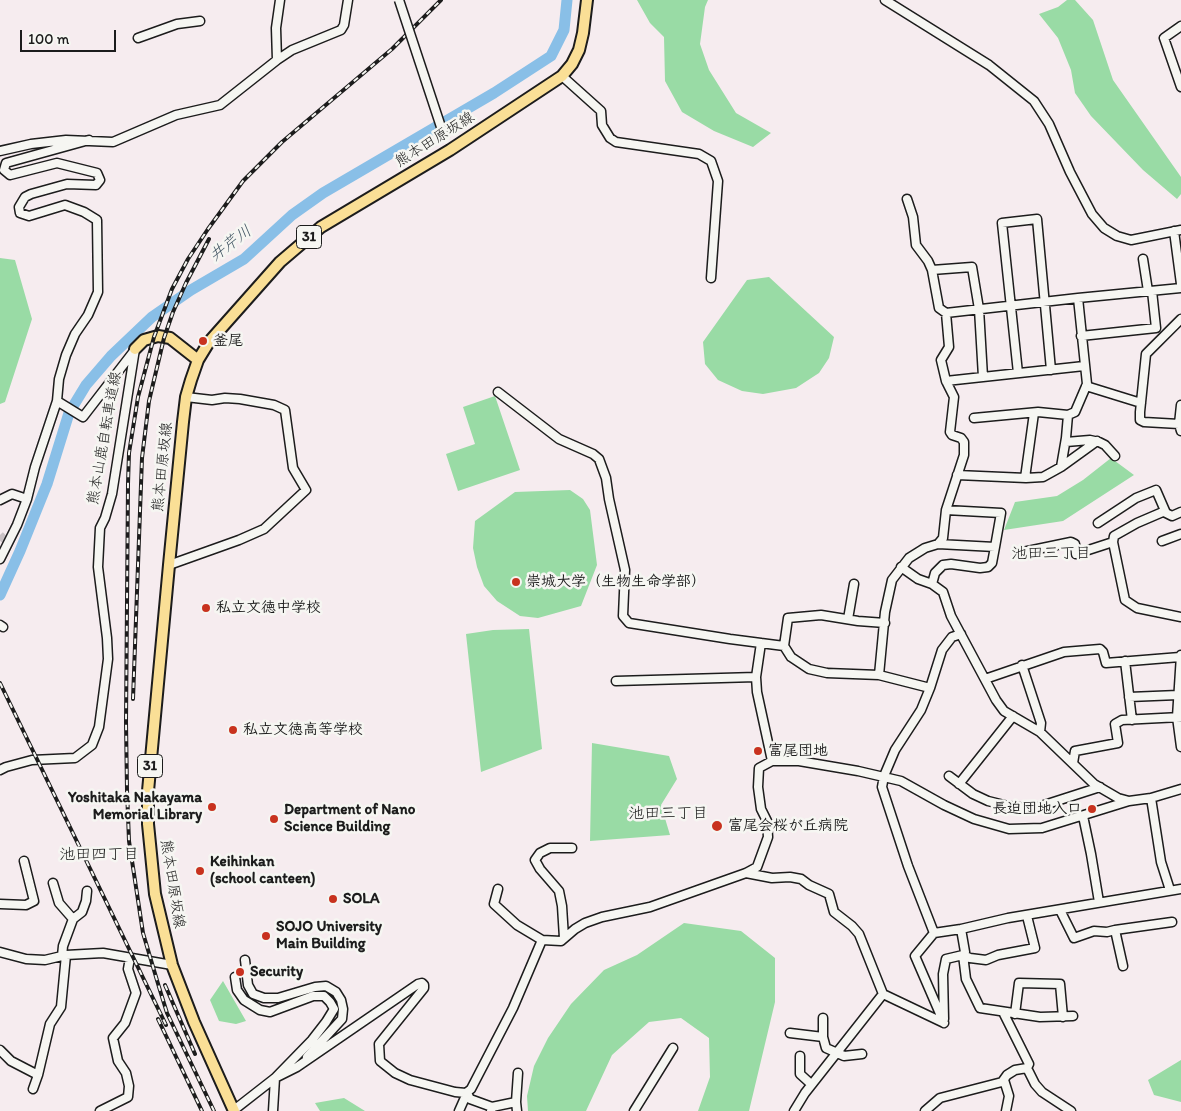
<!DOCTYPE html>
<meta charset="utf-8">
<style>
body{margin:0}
#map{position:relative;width:1181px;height:1111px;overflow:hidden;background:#f6ecef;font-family:Itim,sans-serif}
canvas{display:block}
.scale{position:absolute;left:20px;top:30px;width:96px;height:22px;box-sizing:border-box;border:2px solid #1c1c1c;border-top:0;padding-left:6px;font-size:15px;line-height:18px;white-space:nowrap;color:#1c1c1c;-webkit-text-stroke:4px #f6f6f2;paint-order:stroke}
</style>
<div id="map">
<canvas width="1181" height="1111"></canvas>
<div class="scale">100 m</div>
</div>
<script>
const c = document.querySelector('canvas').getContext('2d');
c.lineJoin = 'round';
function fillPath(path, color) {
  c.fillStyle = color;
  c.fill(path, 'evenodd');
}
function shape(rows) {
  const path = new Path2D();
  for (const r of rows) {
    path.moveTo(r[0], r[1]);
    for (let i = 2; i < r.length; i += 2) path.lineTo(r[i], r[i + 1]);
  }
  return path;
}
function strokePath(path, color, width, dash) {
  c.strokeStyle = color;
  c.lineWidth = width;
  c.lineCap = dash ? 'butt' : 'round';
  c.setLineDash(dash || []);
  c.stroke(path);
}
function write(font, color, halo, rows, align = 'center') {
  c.font = font + ' Itim,"Klee One",sans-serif';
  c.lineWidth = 5;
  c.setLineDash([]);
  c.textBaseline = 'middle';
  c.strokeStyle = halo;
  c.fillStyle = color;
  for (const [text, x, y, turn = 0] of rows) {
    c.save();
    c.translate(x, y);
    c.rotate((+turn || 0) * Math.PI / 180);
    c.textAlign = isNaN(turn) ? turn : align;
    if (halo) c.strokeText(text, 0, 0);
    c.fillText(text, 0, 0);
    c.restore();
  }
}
fillPath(shape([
 [637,0,708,0,705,7,700,44,709,70,736,113,771,133,753,147,714,131,682,112,665,81,664,37,650,23],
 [1067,0,1075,0,1093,20,1113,80,1181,177,1181,194,1177,199,1143,170,1091,116,1075,93,1071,70,1058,38,1039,14,1058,7],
 [0,258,15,260,32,319,5,402,0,404],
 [769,277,834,337,829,358,819,373,796,388,763,394,742,391,718,380,705,364,703,342,747,280],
 [495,396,520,470,458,491,446,454,475,444,463,407],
 [1111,458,1134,475,1063,521,1004,530,1015,502,1057,496,1083,480],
 [570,490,583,499,590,510,597,565,581,606,538,618,520,616,497,601,484,586,477,567,473,548,475,521,515,492],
 [529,629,542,749,481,772,466,634,493,630],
 [592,743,669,756,677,779,661,805,670,835,590,841],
 [684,923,741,931,775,958,775,1002,749,1111,698,1111,710,1077,709,1038,681,1018,649,1022,612,1055,586,1111,528,1111,527,1096,534,1066,548,1038,571,1004,604,970,637,955],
 [223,981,246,1021,236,1024,219,1021,210,1000],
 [1181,1060,1181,1102,1154,1095,1148,1080],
 [344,1098,365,1111,320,1111,315,1103]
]), '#99dba5');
strokePath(shape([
 [0,595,20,551,47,484,69,413,86,385,111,356,152,317,191,290,244,259,292,215,323,193,494,93,551,56,564,30,567,0]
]), '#89bfe7', 11);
strokePath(shape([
 [0,535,8,543]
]), '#cac2c5', 8, [8, 4]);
const minor = shape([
 [885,0,989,65,1034,101,1049,124,1070,172,1092,214,1104,228,1117,236,1131,240,1181,230],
 [1181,26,1164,38,1181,87],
 [138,38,177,24,200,21],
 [277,60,276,28,280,0],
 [562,76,601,111,602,125,610,138,616,142,699,154,711,161,718,181,711,278],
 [0,151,31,144,66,140,113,142,176,115,220,105,277,60,292,50,341,30,344,25,348,0],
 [907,199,913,217,916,245,928,261,932,270,939,308,946,313,1078,298,1181,288],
 [1174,231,1181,284],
 [1143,259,1148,291],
 [932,270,972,267,979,309,983,377],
 [1081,336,1156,328,1152,291],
 [1018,373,1002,223,1037,219,1051,370],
 [946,381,1084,366],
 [1086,386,1141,403],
 [498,392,559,439,593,454,599,459,606,478,609,499,625,570,623,616,629,623,730,639,784,646,788,618,821,615,858,621,885,623],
 [57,401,83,417,134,351],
 [1181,405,1179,424,1181,431],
 [974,418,1038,412,1068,415,1075,412,1087,384,1078,298],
 [1179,424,1144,422,1140,420,1140,412,1146,354,1181,319],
 [1066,442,1090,440,1099,442,1105,445,1115,456],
 [1061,467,1097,441],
 [957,475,1026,478,1043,477,1061,467,1066,438,1068,415],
 [1025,478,1034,413],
 [0,500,12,494,27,499],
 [1098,523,1136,498,1156,490,1166,513,1172,516,1181,512],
 [1162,541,1181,534],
 [1113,542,1125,600,1137,608,1181,617],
 [938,544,995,547,1001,513,946,510],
 [1023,552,1071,542,1075,544,1076,554,1113,542,1114,536,1137,523,1165,511],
 [0,559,17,525,27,499,35,467,57,401,59,379,66,355,75,334,88,315,98,292,97,220,84,212,65,205,29,216,20,213,19,207,25,197,31,194,67,184,96,185,100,180,97,173,57,163,10,175,4,170,6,163,89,140],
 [169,565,239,540,264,529,306,490,293,468,285,410,274,405,240,399,225,398,212,400,186,397],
 [901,567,918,579,932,584,943,592,951,616,996,700,1004,711,1040,732,1094,784,1118,798,1129,801],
 [932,584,935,573,943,565,951,564,980,568,988,567,992,563,995,547],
 [848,619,854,584],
 [0,625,3,627],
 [761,643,756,677,757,692,772,761],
 [784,646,791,657,809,669,827,673,879,675,930,688,921,710,895,750,884,776,882,787,908,866,934,933],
 [1181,655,1177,717,1181,747],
 [1125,661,1132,720],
 [1022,665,1041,723,1040,732],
 [879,675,885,612,892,580,909,558,925,548,938,544,943,538,946,510,964,455,964,442,961,438,952,435,950,432,954,397,946,381,941,360,949,347,946,313],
 [985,679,1064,652,1100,649,1103,652,1106,663,1180,657],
 [616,681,756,677],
 [930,688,942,650,952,637,961,634],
 [1129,697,1178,695],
 [1073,763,1075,751,1118,743,1115,724,1122,720,1181,717],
 [0,770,6,767,32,760,75,758,92,745,99,727,108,659,107,638,98,567,100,528,105,518,112,494,135,349],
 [949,776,973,794,988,801,1008,806,1026,808,1038,807,1100,787],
 [959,784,1013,716],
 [1151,798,1161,862,1170,890],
 [1083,816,1091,854,1099,902],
 [746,873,772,878,790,877,801,879,809,885,829,894,834,912,852,926,859,934,883,994,944,1023],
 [53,883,59,903,73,919],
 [498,889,494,904,517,925,542,940,561,941,575,929,585,923,602,917,650,907,746,873,757,867,768,837,767,821,761,809,758,787,759,768,772,761,799,761,858,771,901,781,944,805,974,819,1009,829,1042,828,1129,801,1151,798,1181,789],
 [0,904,26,905,34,901,24,861],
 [1060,910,1074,938,1094,931,1107,932,1115,930],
 [961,929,965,952,963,955,970,958,986,960,998,955,1035,948,1027,916],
 [564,938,562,906,559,891,540,869,535,860,540,853,550,848,572,848],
 [0,952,26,959,45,960,66,955,103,953,172,965],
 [62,956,63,946,73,919,82,912,86,901,87,891],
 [245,960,248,985,253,994,264,998,278,998,315,987,326,986,336,992,341,1000,343,1009,342,1019,307,1057],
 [1123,966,1115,930,1172,922],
 [235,977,237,990,244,1000,260,1010,270,1012,313,996,324,996,330,1002,334,1009,326,1022,312,1040,275,1078,273,1111],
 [1003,1012,1029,1064,1027,1068,1035,1084,1042,1092,1071,1111],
 [1015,1014,1019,983,1060,984,1063,1017],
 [823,1018,823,1037,826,1048,844,1056,862,1054],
 [944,1019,943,974,946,959,963,955,966,979,980,1008,1040,1017,1073,1016],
 [944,1023,915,956,934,933,961,929,1008,918,1181,889],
 [790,1033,823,1037],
 [0,1050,11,1061,38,1075],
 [800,1056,800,1074,811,1084],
 [1004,1080,1009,1096,1006,1111],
 [33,1089,38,1075,50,1024,61,1007,66,955],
 [516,1102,518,1073],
 [492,1107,516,1102,517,1111],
 [234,1110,275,1078,297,1067,418,984,422,983,424,985,424,988,379,1044,380,1061,395,1073,410,1080,455,1092,466,1093,471,1089,513,1008,542,940],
 [100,1111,128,1097,129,1086,126,1073,118,1061,113,1038,125,1023,136,993,128,969,130,958],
 [459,1111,467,1093,470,1099,492,1107,491,1111],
 [634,1111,673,1048],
 [794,1111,805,1093,883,994],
 [925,1111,940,1098,1002,1082,1007,1075,1015,1070,1027,1068]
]);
const major = shape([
 [135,349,144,340,158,336,170,338,198,360],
 [234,1111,194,1022,172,965,155,894,148,824,148,791,169,565,183,422,186,397,191,380,198,360,209,342,280,262,321,227,450,150,562,76,572,64,579,50,583,33,587,0]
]);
strokePath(minor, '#1c1c1c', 11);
strokePath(major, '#1c1c1c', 14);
strokePath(minor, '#f6f6f2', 8);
strokePath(major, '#fadf96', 10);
const rail = shape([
 [0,683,166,1025],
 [133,699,142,458,149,401,164,338,173,312,186,283,209,239],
 [165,985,195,1054],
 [158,1019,202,1111],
 [214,1111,167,1013,159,987,143,933,129,841,127,790,126,722,128,484,129,453,138,397,154,337,172,289,188,259,208,229,243,181,282,142,392,49,441,0]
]);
strokePath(rail, '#1c1c1c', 4);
strokePath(rail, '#f6f6f2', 2, [5.5]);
const minorBridge = shape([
 [399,0,445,139]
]);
strokePath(minorBridge, '#1c1c1c', 11, []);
strokePath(minorBridge, '#f6f6f2', 8);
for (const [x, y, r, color] of [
 [203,341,5,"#c8321e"],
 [516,582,5,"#c8321e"],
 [206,608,5,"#c8321e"],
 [233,730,5,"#c8321e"],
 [758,751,5,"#c8321e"],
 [212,807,5,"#c8321e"],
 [1092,809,5,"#c8321e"],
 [274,819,5,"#c8321e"],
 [717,826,6,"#c8321e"],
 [200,871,5,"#c8321e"],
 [333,899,5,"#c8321e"],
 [266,936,5,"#c8321e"],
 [240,972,5,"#c8321e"]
]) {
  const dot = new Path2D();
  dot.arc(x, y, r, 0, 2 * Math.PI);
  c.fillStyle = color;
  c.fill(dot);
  strokePath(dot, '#f6f6f2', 2);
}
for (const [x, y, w] of [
 [309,237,25],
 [150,766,25]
]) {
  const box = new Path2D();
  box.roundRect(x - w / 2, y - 11.5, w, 23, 4);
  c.fillStyle = '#f6f6f2';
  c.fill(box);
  strokePath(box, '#1c1c1c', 1);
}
write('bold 14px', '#1c1c1c', null, [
 ["31",309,237],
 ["31",150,766]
]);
write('15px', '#1c1c1c', '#f6f6f2', [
 ["熊本田原坂線",435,140,-32],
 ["熊本山鹿自転車道線",105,438,-80],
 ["熊本田原坂線",163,467,-84],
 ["熊本田原坂線",172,884,81]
]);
write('bold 15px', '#1c1c1c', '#f6f6f2', [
 ["釜尾",213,341],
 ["崇城大学（生物生命学部）",526,582],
 ["私立文徳中学校",216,608],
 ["私立文徳高等学校",243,730],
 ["富尾団地",768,751],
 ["Yoshitaka Nakayama",202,798,"right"],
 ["Memorial Library",202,815,"right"],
 ["長迫団地入口",1082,809,"right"],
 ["Department of Nano",284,810],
 ["Science Building",284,827],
 ["富尾会桜が丘病院",728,826],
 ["Keihinkan",210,862],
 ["(school canteen)",210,879],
 ["SOLA",343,899],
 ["SOJO University",276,927],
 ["Main Building",276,944],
 ["Security",250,972]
], 'left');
write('italic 16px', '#425563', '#f6f6f2', [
 ["井芹川",231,244,-37]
]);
write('16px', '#1c1c1c', '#f6f6f2', [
 ["池田三丁目",1051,554],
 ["池田三丁目",668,814],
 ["池田四丁目",99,855]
]);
</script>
